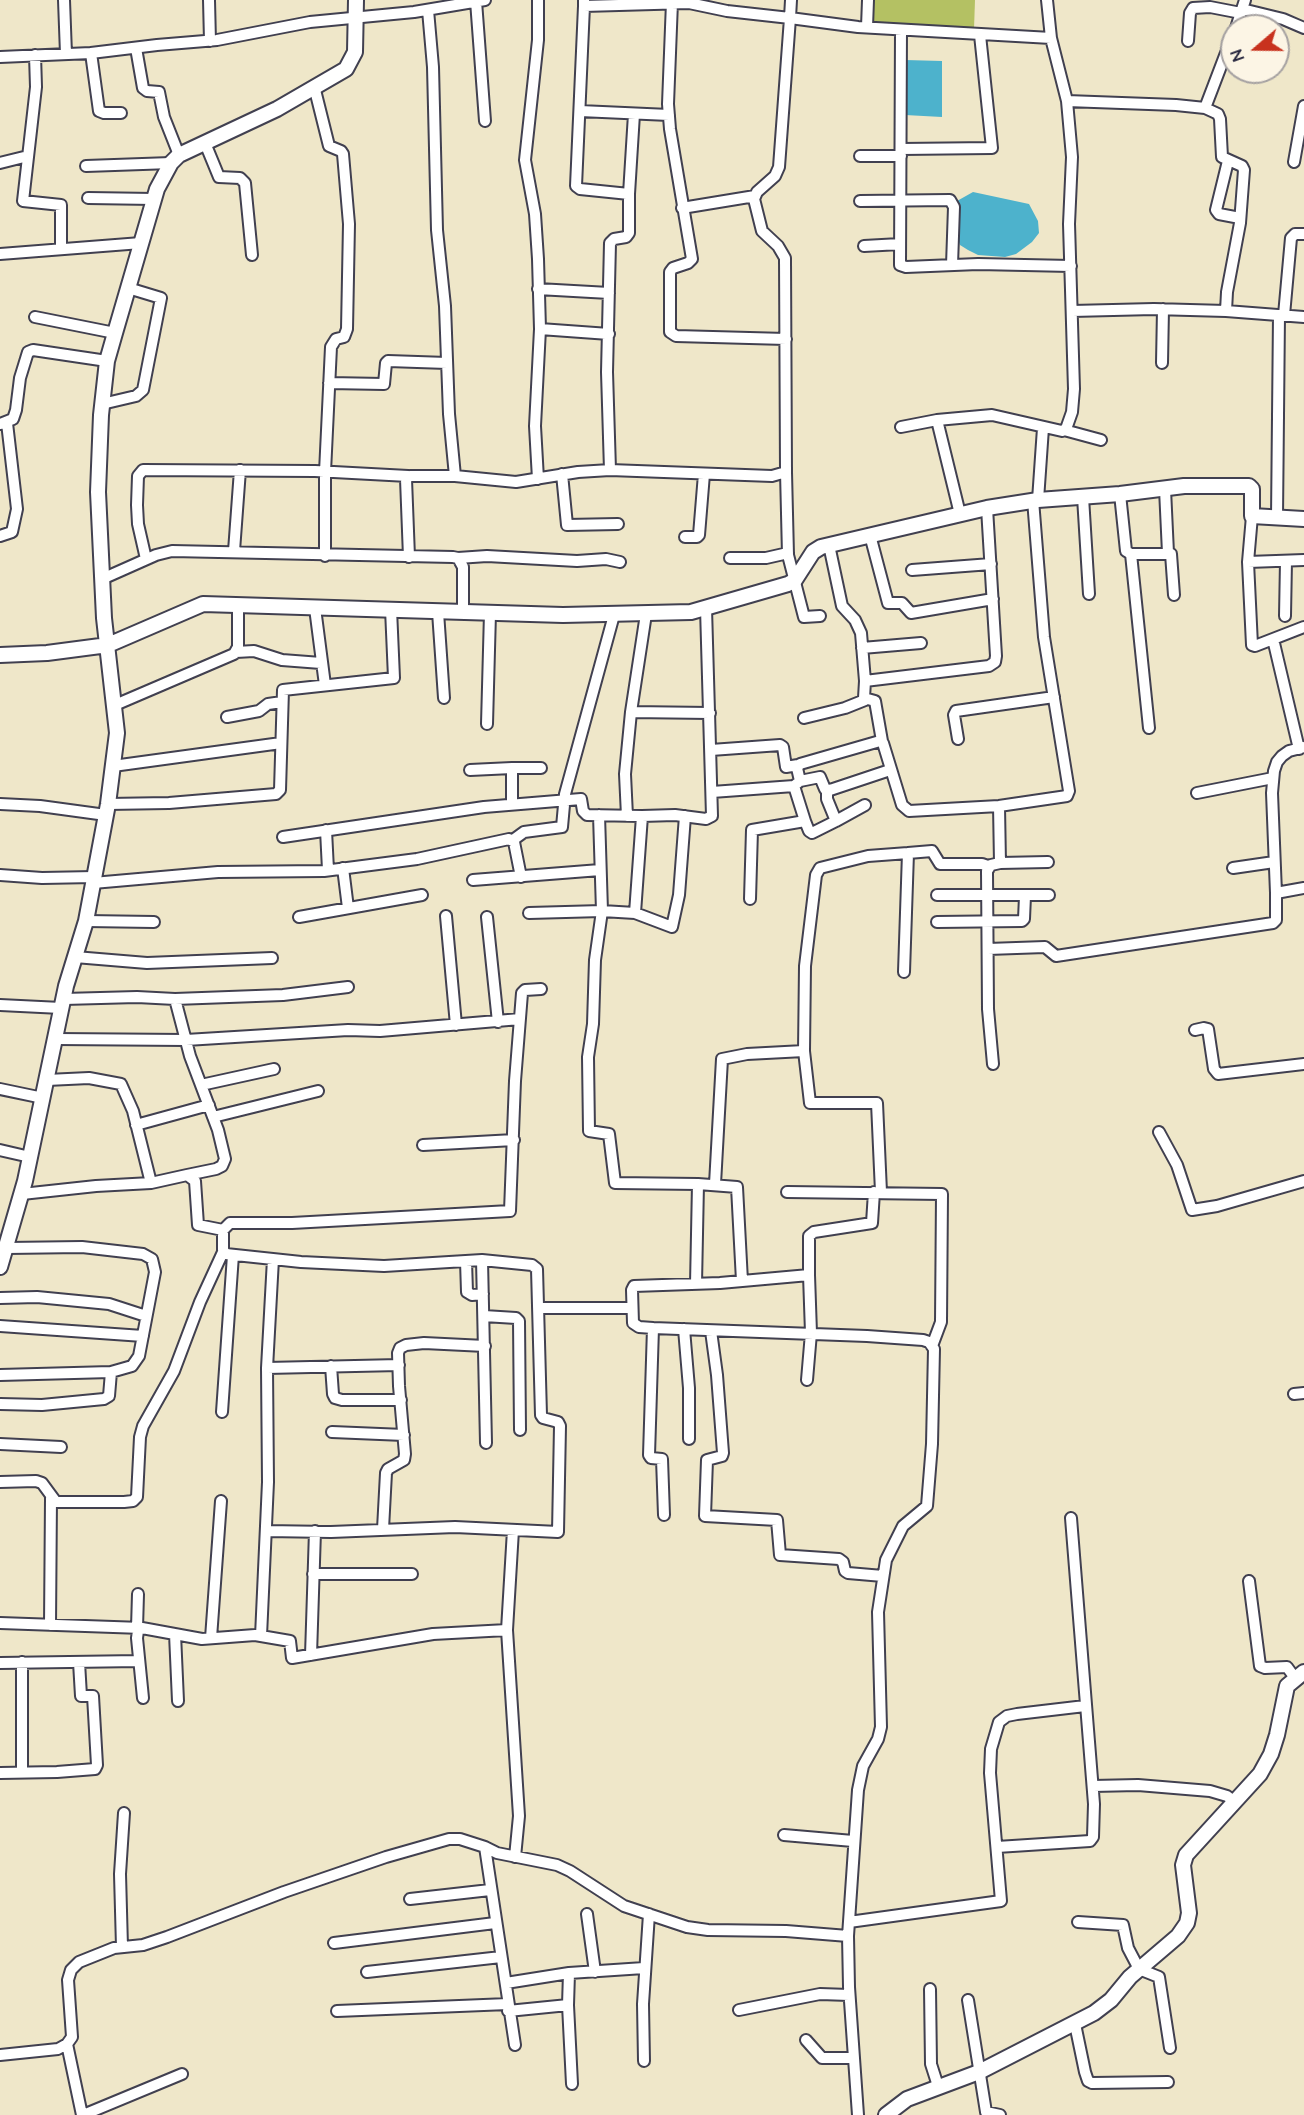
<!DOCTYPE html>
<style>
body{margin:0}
#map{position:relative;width:1304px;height:2115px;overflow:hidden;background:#efe7c9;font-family:"Comic Neue",sans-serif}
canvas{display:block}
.north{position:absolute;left:1220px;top:14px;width:70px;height:70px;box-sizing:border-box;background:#fcf5e5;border:2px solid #a5a1a1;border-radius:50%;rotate:250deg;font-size:19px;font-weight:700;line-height:28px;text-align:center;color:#22223b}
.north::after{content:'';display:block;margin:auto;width:24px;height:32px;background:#c8321e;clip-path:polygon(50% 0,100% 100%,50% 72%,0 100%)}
</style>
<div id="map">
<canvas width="1304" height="2115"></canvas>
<div class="north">N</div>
</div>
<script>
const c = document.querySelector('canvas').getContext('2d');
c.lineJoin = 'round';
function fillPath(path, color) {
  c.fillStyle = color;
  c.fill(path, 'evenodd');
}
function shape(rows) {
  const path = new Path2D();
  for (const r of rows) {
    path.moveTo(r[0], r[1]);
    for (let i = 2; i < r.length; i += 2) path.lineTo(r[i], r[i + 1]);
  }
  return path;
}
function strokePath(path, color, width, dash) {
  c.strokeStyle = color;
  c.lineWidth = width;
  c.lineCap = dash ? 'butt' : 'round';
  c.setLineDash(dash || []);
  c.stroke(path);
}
fillPath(shape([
 [873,0,975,0,974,29,872,23]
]), '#b4c163');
fillPath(shape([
 [905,60,942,61,942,117,905,115],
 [973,192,1029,204,1038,221,1039,233,1032,242,1016,254,1005,257,978,255,968,250,960,245,958,239,957,201]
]), '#4db2cc');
const minor = shape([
 [64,0,66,54],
 [209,0,210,41],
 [538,0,538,40,525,160,535,214,538,259,540,329,535,426,538,479],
 [584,0,584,6,689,3,727,11,790,18,779,167,775,176,757,192,754,199,762,231,778,246,785,258,786,472],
 [791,0,790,18,858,27,1051,38],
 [476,1,485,121],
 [672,2,668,104,670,129,692,259,688,263,673,268,670,272,670,332,676,336,786,339],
 [584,6,576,186,580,189,629,194,629,233,626,237,614,239,610,243,607,372,610,470],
 [1242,9,1283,19,1304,28],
 [428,10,433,67,437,230,445,306,449,414,455,476],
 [867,27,868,0],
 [1236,28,1245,0],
 [901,30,900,265,906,267,978,264,1071,266],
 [1188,41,1190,13,1193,8,1210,7,1241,13],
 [136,48,143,88,147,91,159,92,164,117,179,155],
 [91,53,99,111,104,113,121,113],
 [35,55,36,87,23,201,61,205,61,249],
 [0,57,91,53,157,45,217,40,310,22,414,12,485,0],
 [314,86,329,146,341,151,343,154,349,224,347,329,344,337,336,339,331,347,325,472,325,556],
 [1067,101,1176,105,1205,108,1234,32],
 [1205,108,1218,114,1220,119,1222,157,1242,166,1244,170,1240,223,1227,292,1226,311,1304,317],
 [580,111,669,115],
 [205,143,219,177,240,178,245,183,252,255],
 [901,149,992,148,980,35],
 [860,156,901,156],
 [1228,161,1216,210,1219,214,1240,218],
 [1294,162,1304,106],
 [0,163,28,156],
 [86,166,171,163],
 [629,194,634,114],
 [88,198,154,199],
 [860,201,950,200,954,207,952,265],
 [682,208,755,196],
 [864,246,900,244],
 [0,254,141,243],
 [538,289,609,293],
 [1072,311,1154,309,1226,311],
 [1284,315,1291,238,1295,234,1304,234],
 [35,317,115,333],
 [540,329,609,334],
 [1162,363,1163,309],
 [329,383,384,384,386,363,388,361,447,363],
 [102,404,136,396,143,390,161,298,128,288],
 [937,420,992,415,1062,431,1066,429,1072,412,1074,389,1069,224,1072,157,1067,101,1051,38,1047,0],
 [0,424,13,419,16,410,20,378,28,352,33,350,107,361],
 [901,427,937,420,960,514],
 [1064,430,1101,440],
 [562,474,567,525,618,524],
 [1165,489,1168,553],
 [1120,494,1126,551,1131,554,1171,554,1174,595],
 [1083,497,1089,594],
 [1038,500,1043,428],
 [1277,517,1279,315],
 [870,535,888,603,902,603,911,613,993,599],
 [0,536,12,532,17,509,7,423],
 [685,537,697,537,699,535,704,474],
 [829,545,842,606,855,620,861,633,865,681,989,666,995,662,996,656,987,508],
 [234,551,240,470],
 [1131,554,1149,728],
 [409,557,406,479,410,476,455,476,516,482,578,472,610,470,772,476,786,472,788,555,804,617,820,616],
 [458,558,487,556,577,561,606,559,620,562],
 [730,558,766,558,788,553],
 [146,559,138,524,137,505,138,476,143,470,315,471,408,476],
 [1304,560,1248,562,1252,645,1255,646,1304,627],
 [1248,562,1252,516],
 [912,570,991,564],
 [102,579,156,555,172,551,453,557,458,558,463,567,463,613],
 [315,608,325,685],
 [438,612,444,698],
 [1285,616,1286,561],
 [1273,639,1299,749],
 [862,648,921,643],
 [236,652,254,651,282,660,321,663],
 [865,681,864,698,875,701,882,741],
 [115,705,234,654,238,647,238,604],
 [631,712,646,614],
 [227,717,259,711,268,704,282,702],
 [804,718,845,708,865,700],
 [487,724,490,613],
 [958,739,954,715,956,711,1054,697],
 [711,750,780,745,783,747,786,767,798,765],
 [113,766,281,743],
 [512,768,541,768],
 [470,770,512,768,512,804],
 [800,781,820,777,825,789,830,790,890,770],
 [794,786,805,821],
 [827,790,827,799,836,821,865,805],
 [712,792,794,786,800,781,797,768,800,764,880,741,883,743,902,805,909,811,999,806,1067,796,1069,791,1044,637,1033,500],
 [1197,793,1273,778],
 [0,804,40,806,106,815],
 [108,804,169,803,276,794,280,790,283,690,394,678,391,609],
 [627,816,625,774,631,712,710,713],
 [642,816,675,815,706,819,712,816,706,608],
 [685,816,679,895,672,927,635,913,602,911,595,960,593,1024,588,1057,589,1131,609,1134,615,1183,698,1184,737,1187,742,1281],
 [326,830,328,870],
 [283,837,484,807,581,799,583,811,587,815,642,816,635,913],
 [513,840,524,832,562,827,565,794,614,615],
 [908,853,932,851,940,864,982,864,988,866],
 [1000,863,1048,862],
 [343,868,348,908],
 [1233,868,1274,862],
 [0,875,42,878,94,877],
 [473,880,600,870],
 [93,883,218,872,324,871,417,859,509,839,514,842,521,877],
 [1276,893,1272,793,1274,771,1277,762,1282,756,1289,751,1304,747],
 [937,895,1049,895],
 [750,899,752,830,805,821,809,831,812,833,836,821],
 [529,913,602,911,599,815],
 [446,916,456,1025],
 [299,917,422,895],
 [487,917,498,1022],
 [86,921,154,922],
 [937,922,1022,921,1024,919,1025,896],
 [988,949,1045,947,1056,956,1273,923,1276,920,1276,893,1304,888],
 [75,957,147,963,272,958],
 [64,999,137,997,175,999,283,995,348,987],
 [175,999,190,1056,218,1130,225,1159,222,1166,216,1169,187,1175],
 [0,1005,61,1008],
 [1195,1030,1204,1028,1208,1029,1214,1069,1218,1074,1304,1064],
 [56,1039,186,1040,348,1030,380,1031,520,1019],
 [804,1051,810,1103,877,1103,881,1192],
 [993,1064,988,1009,987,871,991,865,1000,863,999,806],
 [47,1080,89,1078,121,1084,133,1111,151,1183],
 [201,1085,274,1069],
 [0,1089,43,1098],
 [213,1117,318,1091],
 [136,1125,209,1105],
 [1159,1132,1177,1165,1192,1210,1217,1206,1304,1181],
 [423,1145,514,1140],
 [0,1150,30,1157],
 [715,1184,722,1059,747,1054,804,1051,805,966,816,875,820,868,868,856,908,853,904,972],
 [787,1192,942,1194,941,1322,932,1346],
 [22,1194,96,1186,151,1183,187,1175,195,1181,198,1225,223,1230,223,1250,226,1254,301,1262,384,1266,482,1260,532,1265,537,1269,541,1415,543,1418,558,1422,560,1426,558,1532,455,1527,331,1532,266,1531],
 [223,1230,230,1223,292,1223,510,1211,515,1081,522,993,525,990,541,989],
 [482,1260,486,1443],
 [466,1261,467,1292,472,1295,483,1294],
 [809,1275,809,1236,814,1232,872,1223,874,1192],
 [696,1284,698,1184],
 [0,1298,37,1297,109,1304,146,1316],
 [539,1308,632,1308],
 [484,1316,516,1318,519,1321,520,1430],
 [0,1326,143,1336],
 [653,1328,867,1336,923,1340,929,1342,934,1349,932,1444,927,1506,903,1526,886,1560,878,1612,881,1727,878,1739,863,1766,858,1790,848,1936,849,1987,858,2115],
 [684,1329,689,1388,689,1439],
 [711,1331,717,1375,723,1453,722,1456,707,1460,705,1516,777,1520,780,1555,839,1559,843,1562,845,1571,848,1573,883,1576],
 [331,1366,333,1394,335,1398,342,1400,401,1400],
 [267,1368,399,1365],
 [0,1375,111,1372,132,1366,139,1356,155,1272,152,1259,143,1254,82,1247,7,1248],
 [1294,1394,1304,1393],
 [0,1404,42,1405,104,1399,109,1396,111,1372],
 [222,1412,233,1255],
 [332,1432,404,1435],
 [0,1444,61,1447],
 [0,1482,36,1481,42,1483,56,1502,124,1502,133,1501,137,1497,140,1437,143,1426,174,1371,200,1302,223,1252],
 [664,1515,662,1459,651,1458,649,1455,653,1328,639,1327,633,1323,632,1290,634,1286,720,1283,809,1275,811,1333,807,1380],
 [383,1529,386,1473,388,1469,404,1460,405,1454,399,1386,398,1353,400,1348,406,1345,424,1343,485,1346],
 [513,1530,507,1630,519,1816,515,1857],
 [313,1574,412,1574],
 [1249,1581,1260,1666,1265,1668,1287,1667,1295,1678],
 [0,1623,142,1628],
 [50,1625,51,1498],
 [137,1628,138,1594],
 [175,1634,178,1701],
 [261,1636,268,1482,267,1368,273,1259],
 [211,1638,221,1501],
 [311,1655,315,1531],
 [22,1662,22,1773],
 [0,1663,139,1661],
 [143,1698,137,1638,138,1631,142,1628,202,1639,255,1635,290,1641,292,1658,433,1634,507,1630],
 [0,1773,57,1772,95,1769,97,1765,93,1696,81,1696,79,1662],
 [1093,1786,1138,1785,1210,1791,1227,1796,1235,1802],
 [784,1835,853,1841],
 [485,1847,515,2045],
 [997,1847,1090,1841,1093,1837,1094,1804,1071,1518],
 [410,1899,490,1890],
 [587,1914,595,1972],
 [849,1922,1001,1901,990,1773,991,1749,999,1722,1007,1716,1017,1714,1085,1706],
 [1078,1922,1123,1925,1128,1948,1139,1969,1159,1977,1170,2048],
 [334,1943,495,1923],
 [122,1947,120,1874,124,1813],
 [367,1972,501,1957],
 [569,1973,568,2005,572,2084],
 [506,1983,569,1973,644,1968],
 [930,1989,931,2064,938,2086],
 [968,2000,986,2112,1000,2115],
 [739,2010,820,1994,849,1995],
 [337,2011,508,2004],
 [508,2011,568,2005],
 [1075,2024,1085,2072,1088,2081,1092,2083,1168,2082],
 [806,2040,822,2058,854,2058],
 [67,2044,82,2115],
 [0,2055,58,2049,67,2044,72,2037,68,1980,71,1970,79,1962,114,1948,143,1945,167,1937,284,1892,386,1857,449,1839,460,1839,485,1847,497,1853,557,1865,570,1871,624,1906,687,1927,708,1930,786,1931,848,1936],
 [644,2061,643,2004,649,1914],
 [83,2115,182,2074]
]);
const tertiary = shape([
 [0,655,47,653,108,645,203,604,563,615,691,612,788,584,795,580,813,552,821,547,987,508,1038,500,1120,494,1184,486,1249,486,1252,489,1252,516,1304,519],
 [0,1267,25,1181,66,986,86,921,108,804,117,733,104,618,98,492,101,415,107,361,115,333,157,189,171,163,179,155,277,109,346,69,355,52,356,0],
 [886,2115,907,2099,979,2072,1094,2013,1111,2000,1130,1977,1178,1936,1187,1923,1189,1913,1183,1865,1186,1855,1260,1774,1271,1754,1277,1735,1287,1686,1304,1672]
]);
strokePath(minor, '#414050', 14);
strokePath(tertiary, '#414050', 18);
strokePath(minor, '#fff', 10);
strokePath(tertiary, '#fff', 14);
</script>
